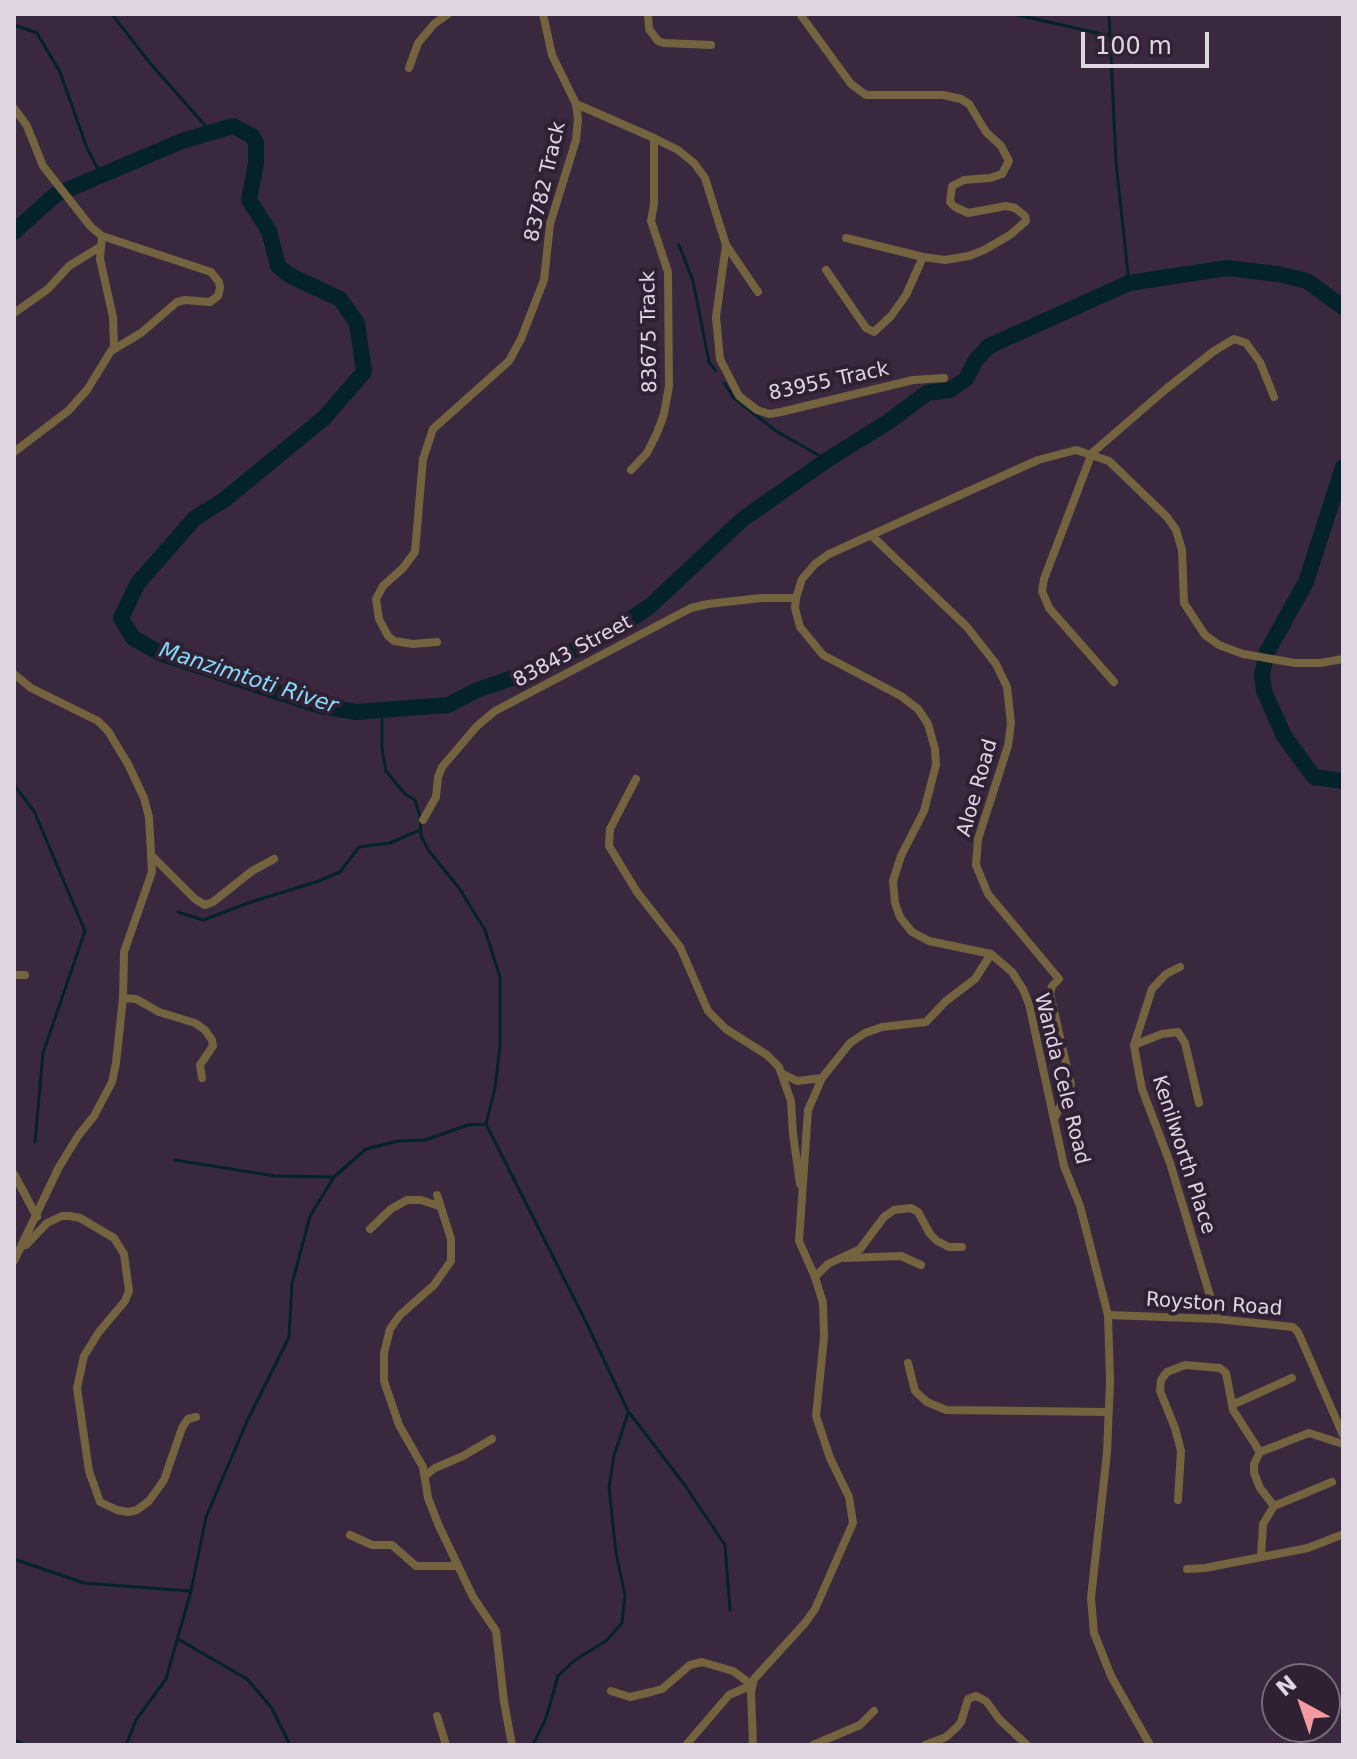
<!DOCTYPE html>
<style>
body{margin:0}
#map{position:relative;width:1357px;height:1759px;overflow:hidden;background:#3a293e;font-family:"DejaVu Sans",sans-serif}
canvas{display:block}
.frame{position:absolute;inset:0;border:16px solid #e0d6e3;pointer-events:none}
.north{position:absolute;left:1261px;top:1663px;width:80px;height:80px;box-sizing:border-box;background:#302034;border:2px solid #76697a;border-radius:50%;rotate:320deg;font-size:22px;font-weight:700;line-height:32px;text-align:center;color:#e0d6e3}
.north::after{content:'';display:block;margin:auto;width:28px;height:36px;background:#f49aa2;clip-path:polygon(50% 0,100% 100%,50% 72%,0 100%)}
.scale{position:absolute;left:1081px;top:32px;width:128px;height:36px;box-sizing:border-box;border:4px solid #e0d6e3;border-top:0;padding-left:10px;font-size:24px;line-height:28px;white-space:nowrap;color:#e0d6e3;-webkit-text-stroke:6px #302034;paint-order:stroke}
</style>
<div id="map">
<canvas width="1357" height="1759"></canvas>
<div class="frame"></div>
<div class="north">N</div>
<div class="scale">100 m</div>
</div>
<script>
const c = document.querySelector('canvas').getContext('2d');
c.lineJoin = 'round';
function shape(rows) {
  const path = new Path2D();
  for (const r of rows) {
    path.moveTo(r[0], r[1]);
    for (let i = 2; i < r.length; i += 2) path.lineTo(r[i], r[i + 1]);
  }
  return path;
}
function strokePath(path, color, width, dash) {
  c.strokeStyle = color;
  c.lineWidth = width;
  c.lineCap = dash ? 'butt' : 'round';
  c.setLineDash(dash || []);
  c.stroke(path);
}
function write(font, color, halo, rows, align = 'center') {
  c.font = font + ' "DejaVu Sans",sans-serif';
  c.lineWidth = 8;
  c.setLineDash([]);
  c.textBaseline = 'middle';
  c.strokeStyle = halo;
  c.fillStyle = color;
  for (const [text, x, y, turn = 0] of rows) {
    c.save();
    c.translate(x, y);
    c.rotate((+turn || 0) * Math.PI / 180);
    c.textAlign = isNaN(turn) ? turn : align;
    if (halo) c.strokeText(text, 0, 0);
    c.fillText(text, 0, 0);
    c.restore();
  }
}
strokePath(shape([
 [112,14,149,62,211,132],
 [1013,14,1111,36],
 [1109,14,1116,162,1129,283],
 [14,25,37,33,60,72,87,148,101,175],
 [679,245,693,281,709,362,716,371],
 [724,383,734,398,776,431,827,460],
 [382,711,382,749,386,771,405,794,415,800,420,817,421,836,429,851,459,888,485,930,500,977,500,1046,495,1088,486,1124,587,1324,628,1411,684,1484,725,1545,730,1610],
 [14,785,34,811,85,931,43,1053,35,1142],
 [178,912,203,920,251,902,319,881,340,872,359,847,390,843,420,830],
 [175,1160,275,1176,334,1177],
 [14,1559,84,1583,190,1591],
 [178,1639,247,1679,271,1707,290,1745],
 [14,1740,26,1745],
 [126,1745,136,1720,166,1679,191,1591,206,1517,248,1419,289,1337,292,1284,310,1216,334,1177,366,1149,398,1141,425,1140,468,1125,486,1124],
 [533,1745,546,1718,558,1676,575,1660,606,1641,622,1623,625,1595,616,1553,609,1487,614,1456,628,1413]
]), '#04222a', 3);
strokePath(shape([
 [14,232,55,195,182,141,233,126,252,136,256,143,256,163,249,200,269,231,278,266,289,275,340,299,357,323,364,372,324,418,224,500,195,518,138,583,121,618,133,638,162,654,320,706,356,712,448,705,477,690,521,675,610,633,650,606,743,519,827,460,888,422,927,393,950,390,966,379,976,360,989,346,1129,283,1227,268,1278,274,1307,281,1343,307],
 [1343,467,1306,582,1267,652,1262,674,1264,691,1284,736,1314,777,1343,781]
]), '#04222a', 16);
strokePath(shape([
 [648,14,649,29,658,41,664,43,711,45],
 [800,14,851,84,866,95,943,95,961,99,969,104,986,132,1001,146,1009,161,1002,174,990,178,964,180,952,186,950,202,955,207,968,213,1006,206,1015,208,1025,216,1026,221,1010,235,984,250,969,256,945,260,923,257,846,238],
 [409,68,418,43,434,24,448,14],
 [576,104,654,138,678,150,694,163,705,178,726,245,758,292],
 [14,108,27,126,43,166,91,227,102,236,211,272,219,282,220,288,218,296,210,302,185,300,177,302,141,333,111,351,87,390,68,411,14,452],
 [102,236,100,259,113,317,114,349],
 [726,245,716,317,720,359,739,396,757,410,769,414,781,412,913,380,944,378],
 [826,270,866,328,874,332,891,316,906,295,923,257],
 [14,313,48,289,69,266,100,247],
 [631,470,647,453,657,433,664,414,669,386,668,272,651,221,654,204,654,138],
 [871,535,967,627,996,664,1007,687,1011,723,1008,746,978,839,976,865,988,894,1059,979,1052,986,1050,994,1071,1085,1054,1119],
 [437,642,413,644,394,641,388,636,379,619,376,599,383,586,403,568,415,552,423,459,433,429,509,361,521,339,544,280,550,224,576,140,578,119,576,104,552,55,543,14],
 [14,674,31,688,98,721,108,731,128,764,144,798,149,817,152,872,124,952,123,998,116,1063,112,1082,94,1116,78,1136,59,1167,14,1261],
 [1114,682,1049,608,1042,591,1044,579,1092,453,1166,389,1214,351,1234,339,1246,343,1260,362,1274,397],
 [636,779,610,829,609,846,637,892,680,947,708,1011,726,1029,767,1055,779,1067,791,1101,793,1134,800,1184],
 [423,820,436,797,438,777,442,767,477,726,495,711,691,608,708,604,761,598,796,598],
 [152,856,195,899,205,905,213,902,252,871,274,859],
 [1180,967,1166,974,1152,989,1134,1045,1136,1057,1142,1089,1170,1163,1217,1319],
 [14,975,25,975],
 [123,998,136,999,159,1012,195,1023,205,1030,212,1040,213,1046,200,1065,202,1078],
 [1134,1045,1162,1034,1178,1032,1185,1043,1199,1103],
 [785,1075,797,1081,822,1078],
 [14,1174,37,1217],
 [437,1195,451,1239,451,1261,434,1285,400,1315,390,1329,384,1353,384,1381,399,1425,423,1467,428,1498,439,1526,473,1597,496,1631,504,1702,512,1745],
 [370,1229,391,1209,407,1200,421,1200,439,1206],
 [26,1245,47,1223,62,1216,70,1216,80,1218,114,1238,124,1254,129,1291,125,1301,99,1332,84,1356,77,1388,89,1471,100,1502,117,1510,128,1512,137,1510,149,1501,164,1480,182,1428,188,1419,196,1417],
 [845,1258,901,1256,921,1265],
 [815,1277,828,1264,860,1249,884,1217,894,1210,911,1208,918,1212,930,1234,937,1241,949,1247,962,1247],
 [1108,1315,1217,1319,1293,1327,1298,1332,1343,1435],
 [908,1363,915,1391,927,1402,946,1410,1108,1412],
 [1232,1405,1292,1378],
 [425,1476,435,1468,463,1456,492,1439],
 [1178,1500,1181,1451,1175,1428,1160,1391,1161,1380,1167,1372,1185,1365,1220,1368,1226,1373,1233,1410,1260,1452],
 [1274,1506,1260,1488,1254,1473,1254,1464,1260,1452,1309,1433,1343,1444],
 [350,1535,372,1545,392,1545,416,1566,458,1566],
 [1261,1557,1263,1524,1274,1506,1332,1482],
 [1187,1569,1205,1568,1308,1548,1341,1535],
 [611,1691,630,1697,651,1692,662,1689,690,1665,702,1662,733,1671,752,1685],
 [437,1716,446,1745],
 [686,1745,729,1695,752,1685],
 [753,1745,751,1692,754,1679,805,1623,815,1609,853,1523,849,1497,830,1458,816,1416,824,1337,823,1303,815,1277,799,1241,808,1110,822,1078,850,1043,865,1033,882,1027,926,1022,946,1001,975,979,991,954],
 [813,1745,860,1725,874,1711],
 [925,1745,946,1737,957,1727,961,1722,968,1699,976,1696,986,1701,1000,1720,1027,1745],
 [1150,1745,1111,1676,1094,1633,1091,1598,1107,1453,1110,1381,1108,1315,1080,1206,1064,1166,1029,1004,1023,989,1012,972,991,954,929,941,912,932,900,917,895,903,893,881,901,856,924,811,936,765,935,749,928,724,918,709,901,696,823,655,800,627,795,608,796,598,802,579,815,564,829,554,1038,460,1076,450,1109,461,1167,517,1176,530,1182,550,1184,603,1205,635,1219,645,1243,654,1295,663,1320,663,1343,659]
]), '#73633f', 8);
write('20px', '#e0d6e3', '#302034', [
 ["83782 Track",546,182,-77],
 ["83675 Track",650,332,-91],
 ["83955 Track",829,382,-12],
 ["83843 Street",573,652,-28],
 ["Aloe Road",978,788,-74],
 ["Wanda Cele Road",1061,1079,76],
 ["Kenilworth Place",1183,1155,72],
 ["Royston Road",1214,1305,4]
]);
write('italic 22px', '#83dbf7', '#302034', [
 ["Manzimtoti River",248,679,18]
]);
</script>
